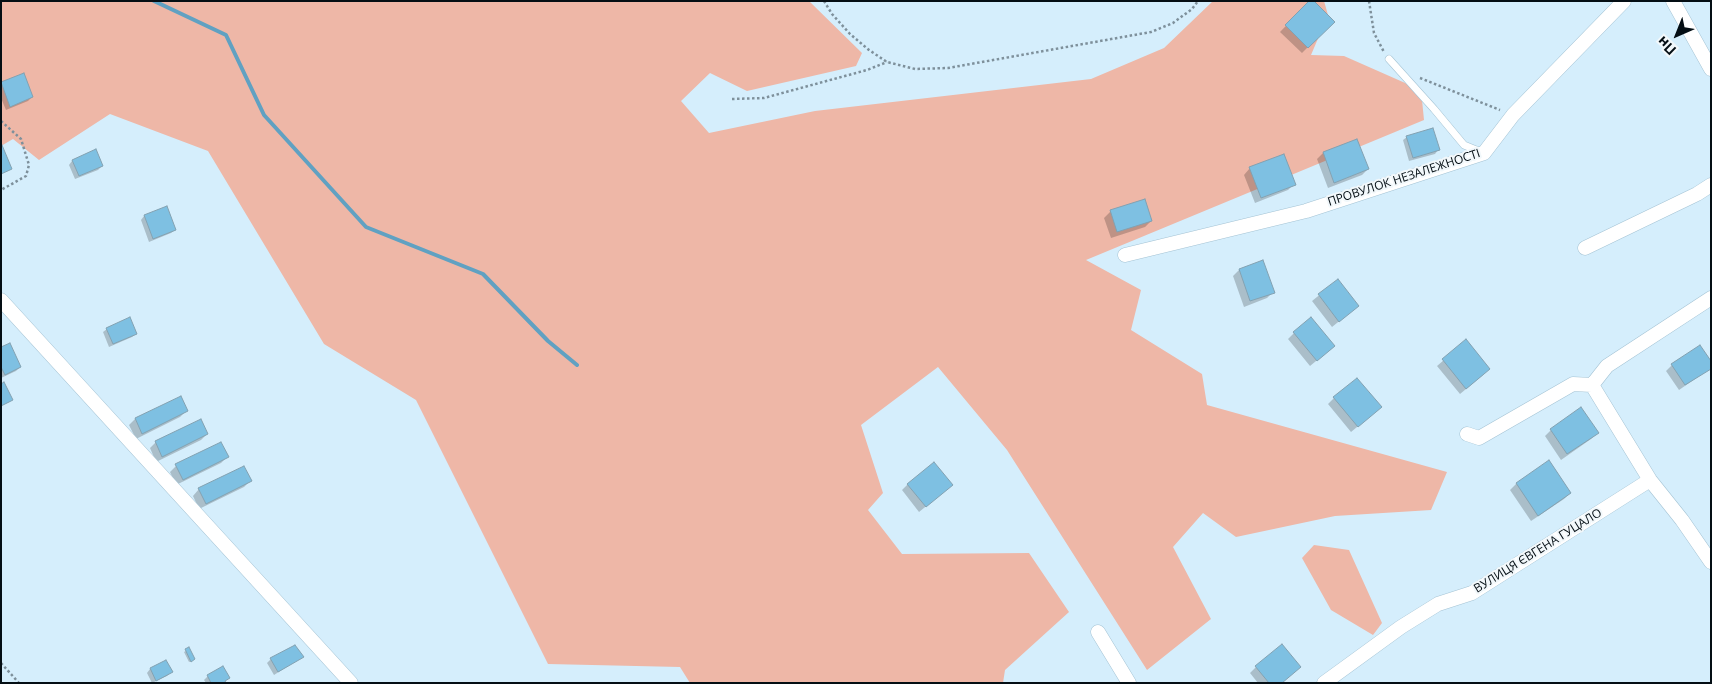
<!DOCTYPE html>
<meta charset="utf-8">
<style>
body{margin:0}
#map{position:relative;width:1712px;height:684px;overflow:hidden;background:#d5eefc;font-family:"Open Sans",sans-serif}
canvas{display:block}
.frame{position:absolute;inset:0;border:2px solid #040e14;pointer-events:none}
.north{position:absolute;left:1652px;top:10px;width:50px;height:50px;-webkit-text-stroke:4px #f2f8fb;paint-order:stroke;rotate:224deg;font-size:14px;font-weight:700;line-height:20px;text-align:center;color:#040e14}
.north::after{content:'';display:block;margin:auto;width:18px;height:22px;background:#040e14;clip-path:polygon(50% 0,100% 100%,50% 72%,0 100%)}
</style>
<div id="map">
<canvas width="1712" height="684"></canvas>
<div class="frame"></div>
<div class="north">Пн</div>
</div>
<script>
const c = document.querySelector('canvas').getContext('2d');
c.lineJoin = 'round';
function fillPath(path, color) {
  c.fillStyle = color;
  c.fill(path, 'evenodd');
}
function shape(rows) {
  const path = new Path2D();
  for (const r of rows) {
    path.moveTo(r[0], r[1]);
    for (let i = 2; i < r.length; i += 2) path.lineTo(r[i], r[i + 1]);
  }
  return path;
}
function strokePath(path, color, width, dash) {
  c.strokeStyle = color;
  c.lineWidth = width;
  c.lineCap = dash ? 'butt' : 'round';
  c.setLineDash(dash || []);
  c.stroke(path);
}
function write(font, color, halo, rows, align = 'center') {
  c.font = font + ' "Open Sans",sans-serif';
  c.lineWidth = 4;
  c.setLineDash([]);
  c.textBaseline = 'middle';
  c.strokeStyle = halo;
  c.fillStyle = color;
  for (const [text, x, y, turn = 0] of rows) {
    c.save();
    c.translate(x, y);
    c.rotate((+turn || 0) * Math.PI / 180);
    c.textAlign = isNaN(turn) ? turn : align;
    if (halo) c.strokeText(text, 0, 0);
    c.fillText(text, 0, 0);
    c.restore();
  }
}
fillPath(shape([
 [1,1,809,1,862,53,856,66,747,91,710,73,681,101,709,133,815,111,1091,79,1164,48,1213,1,1324,1,1328,15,1311,55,1344,56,1421,90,1424,120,1086,260,1141,290,1131,330,1202,374,1207,405,1447,472,1431,510,1335,516,1236,537,1203,513,1173,547,1211,619,1147,670,1007,450,938,367,861,425,883,493,868,510,902,554,1029,553,1069,612,1005,670,1003,683,690,683,680,667,548,664,416,400,324,344,208,151,110,114,39,160,13,139,1,146],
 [1314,545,1349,550,1382,623,1373,635,1331,610,1302,558]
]), '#eeb7a7');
fillPath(shape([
 [1310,1,1333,22,1302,53,1280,32],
 [23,75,32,97,28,101,6,110,1,98,1,84],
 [1407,137,1438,150,1435,154,1409,161,1403,140],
 [1357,140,1368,169,1362,175,1328,188,1317,159,1323,153],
 [72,161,102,166,98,170,75,179,69,165],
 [1250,168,1294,184,1288,190,1255,203,1244,175],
 [1144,200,1151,221,1145,227,1111,238,1104,218,1110,212],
 [166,207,175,230,171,233,149,242,141,220,144,216],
 [1239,270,1273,292,1267,298,1244,307,1233,276],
 [1338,280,1358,306,1332,327,1312,301],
 [107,329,136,334,132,337,109,347,103,332],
 [1294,333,1327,352,1310,366,1288,339],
 [1466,341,1483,375,1460,394,1437,366],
 [1,349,20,367,16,371,1,378],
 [1672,365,1711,368,1679,390,1666,371],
 [180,398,186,411,180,417,136,439,129,425,135,419],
 [1334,398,1374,413,1351,432,1328,404],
 [200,421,207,434,201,440,156,462,150,448,156,442],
 [1551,430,1597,433,1591,439,1561,460,1545,436],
 [227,457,221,463,176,485,170,472,176,466],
 [1549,462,1570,493,1564,499,1531,521,1510,490,1516,484],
 [250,481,244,487,199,509,193,496,199,489],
 [908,484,945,491,919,512,902,490],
 [189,649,192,661,189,662,184,652],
 [302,657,274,675,267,663,271,659],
 [1256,667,1282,683,1258,683,1250,673],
 [150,669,171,672,167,676,152,683,147,673],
 [208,676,224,682,225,683,206,683,204,680]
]), '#0003');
strokePath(shape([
 [154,1,226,35,264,115,366,227,483,274,548,341,577,365]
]), '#60a1c2', 4);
const building = shape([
 [1309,1,1314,1,1335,22,1308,48,1285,25,1309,1],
 [24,73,33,97,10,107,1,82,24,73],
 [1433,128,1440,150,1413,158,1406,136,1433,128],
 [1357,139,1369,169,1334,183,1323,152,1357,139],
 [2,145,12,169,1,174,1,146,2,145],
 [96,149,103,166,79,176,72,160,96,149],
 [1284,154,1296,185,1261,198,1249,167,1284,154],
 [1145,199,1152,221,1117,232,1110,210,1145,199],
 [167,206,176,230,153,239,144,215,167,206],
 [1263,260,1275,293,1250,301,1239,269,1263,260],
 [1338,279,1359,306,1339,322,1318,294,1338,279],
 [130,317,137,334,113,344,106,328,130,317],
 [1311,317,1335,346,1317,361,1293,332,1311,317],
 [1466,339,1490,369,1466,389,1442,359,1466,339],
 [10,343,21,367,5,375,1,367,1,347,10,343],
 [1700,345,1711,361,1711,369,1685,385,1671,364,1700,345],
 [1357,378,1382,407,1358,427,1333,397,1357,378],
 [4,382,13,400,1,406,1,384,4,382],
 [181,396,188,411,142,434,135,418,181,396],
 [1581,407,1599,433,1567,454,1550,429,1581,407],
 [201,419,208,434,162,457,155,441,201,419],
 [221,442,229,457,183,480,175,464,221,442],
 [1549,460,1571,493,1538,516,1516,483,1549,460],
 [934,462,953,485,926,507,907,484,934,462],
 [244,466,252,481,206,504,198,488,244,466],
 [1282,644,1301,667,1282,683,1269,683,1255,666,1282,644],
 [295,645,304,657,278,672,270,658,295,645],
 [189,647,195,659,191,662,185,649,189,647],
 [166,660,173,672,156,681,150,668,166,660],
 [223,666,230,678,225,681,226,683,211,683,207,675,223,666]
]);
fillPath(building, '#7ec0e2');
strokePath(building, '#83a1b1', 1);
const service = shape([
 [1389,59,1434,109,1464,145,1481,152]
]);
const minor = shape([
 [1673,1,1711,69],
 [1585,248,1697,194,1711,185],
 [1125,255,1306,211,1484,153,1513,115,1624,1],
 [1,300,351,683],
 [1592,385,1650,480,1682,520,1711,562],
 [1592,385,1607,366,1711,298],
 [1467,434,1479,438,1573,384,1592,385],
 [1098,632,1129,683],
 [1324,683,1401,627,1438,604,1472,593,1650,480]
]);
strokePath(service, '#a4c3d4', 8);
strokePath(minor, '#a4c3d4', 15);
strokePath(shape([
 [824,1,832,14,850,34,869,50,887,62,915,69,948,68,1151,32,1173,23,1192,9,1198,1],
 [1369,1,1374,33,1384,52],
 [1420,78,1500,110],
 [732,99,764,98,867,70,887,62],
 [1,121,21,139,29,165,26,176,1,190],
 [1,663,19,683]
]), '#7e909b', 2.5, [2.5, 2.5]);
strokePath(service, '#fff', 7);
strokePath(minor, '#fff', 14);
write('12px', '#040e14', '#f2f8fb', [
 ["ПРОВУЛОК НЕЗАЛЕЖНОСТІ",1404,178,-18],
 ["ВУЛИЦЯ ЄВГЕНА ГУЦАЛО",1538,551,-32]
]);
</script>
